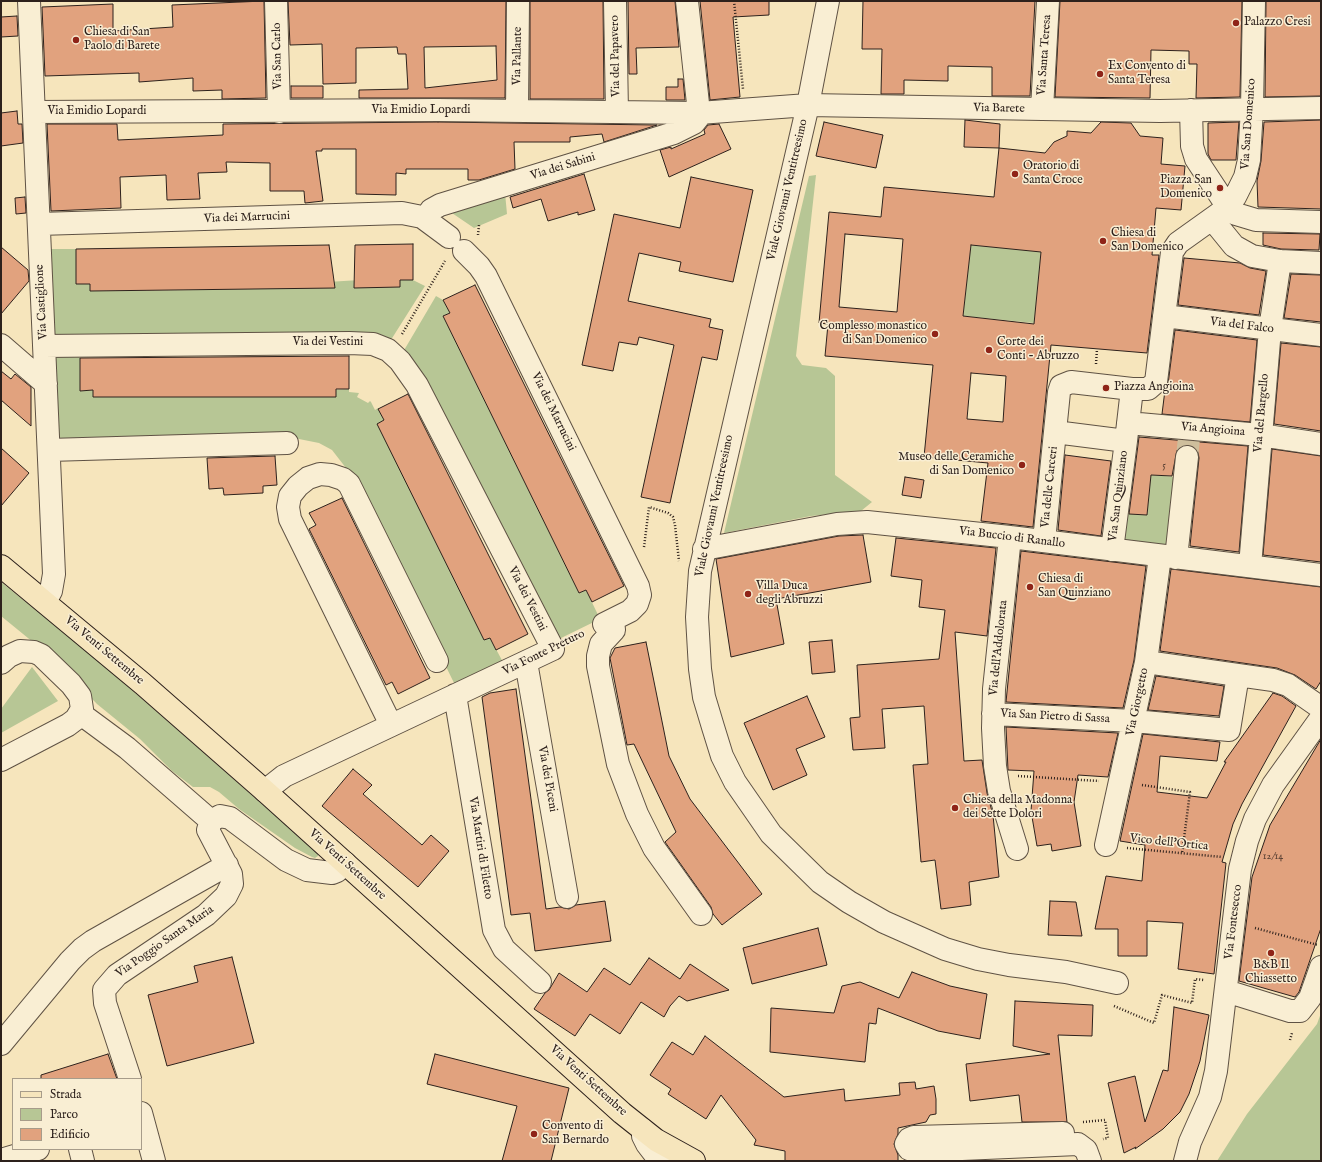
<!DOCTYPE html>
<style>
body{margin:0}
#map{position:relative;width:1322px;height:1162px;overflow:hidden;background:#f6e5bc;font-family:"IM FELL English",serif}
canvas{display:block}
.frame{position:absolute;inset:0;border:2px solid #2d211c;pointer-events:none}
.legend{position:absolute;left:12px;top:1078px;width:130px;height:72px;box-sizing:border-box;background:#f9eed3;border:1px solid #a79c8a;margin:0;padding:5px 7px;list-style:none;font-size:12px;color:#2d211c}
.legend li{display:flex;align-items:center;gap:8px;height:20px}
.legend b{width:20px;border:1px solid #a79c8a}
</style>
<div id="map">
<canvas width="1322" height="1162"></canvas>
<div class="frame"></div>
<ul class="legend">
<li><b style="height:5px;background:#f6e5bc"></b>Strada</li>
<li><b style="height:11px;background:#b7c695"></b>Parco</li>
<li><b style="height:11px;background:#e1a27e"></b>Edificio</li>
</ul>
</div>
<script>
const c = document.querySelector('canvas').getContext('2d');
c.lineJoin = 'round';
function fillPath(path, color) {
  c.fillStyle = color;
  c.fill(path, 'evenodd');
}
function shape(rows) {
  const path = new Path2D();
  for (const r of rows) {
    path.moveTo(r[0], r[1]);
    for (let i = 2; i < r.length; i += 2) path.lineTo(r[i], r[i + 1]);
  }
  return path;
}
function strokePath(path, color, width, dash) {
  c.strokeStyle = color;
  c.lineWidth = width;
  c.lineCap = dash ? 'butt' : 'round';
  c.setLineDash(dash || []);
  c.stroke(path);
}
function write(font, color, halo, rows, align = 'center') {
  c.font = font + ' "IM FELL English",serif';
  c.lineWidth = 3;
  c.setLineDash([]);
  c.textBaseline = 'middle';
  c.strokeStyle = halo;
  c.fillStyle = color;
  for (const [text, x, y, turn = 0] of rows) {
    c.save();
    c.translate(x, y);
    c.rotate((+turn || 0) * Math.PI / 180);
    c.textAlign = isNaN(turn) ? turn : align;
    if (halo) c.strokeText(text, 0, 0);
    c.fillText(text, 0, 0);
    c.restore();
  }
}
fillPath(shape([
 [816,175,796,356,802,365,826,368,835,376,835,475,872,502,861,511,811,516,724,533,809,176],
 [505,193,507,214,474,228,449,211],
 [971,245,1041,252,1034,323,963,316],
 [48,249,76,249,76,284,90,284,90,291,197,290,360,280,360,287,399,287,400,280,413,280,425,286,389,343,52,340],
 [436,296,443,300,450,313,443,316,579,593,586,590,600,619,557,640,403,352],
 [80,355,80,391,93,390,93,397,200,397,349,389,349,392,359,393,357,397,368,403,370,401,371,402,375,410,378,408,384,420,378,424,484,640,490,638,504,664,456,687,353,477,332,450,319,443,289,437,58,443,53,356],
 [1151,475,1178,477,1171,551,1118,544,1122,513,1147,515],
 [1,582,99,661,318,853,318,856,315,858,312,857,295,848,239,809,219,792,210,787,193,787,172,771,140,739,97,704,50,656,1,616],
 [32,667,58,701,1,733,1,709],
 [1321,1013,1321,1161,1217,1161,1247,1114,1317,1024]
]), '#b7c695');
const building = shape([
 [264,1,266,98,222,99,222,90,193,91,193,78,139,82,139,73,45,76,42,7,113,4,113,31,173,27,172,5,264,1],
 [288,1,506,1,505,98,359,98,359,90,408,89,406,54,398,54,397,47,356,48,356,83,323,84,322,44,290,45,288,1],
 [496,46,497,80,425,88,424,47,496,46],
 [530,1,603,1,604,99,530,99,530,1],
 [628,1,675,1,679,47,636,48,637,74,629,74,628,1],
 [700,1,769,1,769,15,733,17,740,97,710,100,700,1],
 [863,1,1035,1,1030,96,992,96,992,67,948,66,948,81,904,80,904,94,881,94,882,49,862,49,863,1],
 [1060,1,1242,1,1240,97,1196,98,1197,64,1189,64,1189,51,1151,50,1150,98,1055,97,1060,1],
 [1266,1,1321,1,1321,96,1265,97,1266,1],
 [17,16,18,36,1,37,1,17,17,16],
 [678,79,683,79,685,100,666,100,666,87,678,87,678,79],
 [291,86,323,86,323,98,291,98,291,86],
 [17,111,18,124,22,124,23,143,1,146,1,113,17,111],
 [965,120,1000,124,999,148,964,147,965,120],
 [1321,120,1321,209,1258,207,1257,181,1261,161,1264,122,1321,120],
 [438,122,657,125,604,142,602,134,570,137,570,142,514,142,515,169,479,180,468,180,468,169,406,169,406,174,396,173,396,195,356,194,356,149,322,149,322,151,316,151,323,201,305,203,304,191,270,191,270,163,226,162,227,172,198,173,200,199,167,200,166,175,120,177,121,208,51,211,47,124,117,124,118,140,223,135,223,124,438,122],
 [824,122,883,135,876,168,816,156,824,122],
 [1101,122,1131,123,1140,136,1163,138,1161,164,1185,166,1181,210,1156,208,1152,255,1159,255,1147,353,1051,345,1033,527,981,521,988,463,924,457,933,365,825,356,828,324,819,323,829,212,881,217,884,187,994,197,999,148,1045,153,1054,142,1067,136,1067,131,1091,133,1101,122],
 [845,234,903,239,897,312,839,307,845,234],
 [971,245,1041,252,1034,324,963,316,971,245],
 [971,373,1006,376,1003,422,967,419,971,373],
 [1239,122,1236,160,1211,160,1208,154,1208,123,1239,122],
 [719,124,731,149,669,177,660,150,671,147,671,149,705,134,704,130,708,125,719,124],
 [584,174,595,210,578,215,578,212,548,221,541,199,513,208,510,197,584,174],
 [691,177,753,190,733,282,679,271,681,262,639,253,628,301,711,319,709,327,723,330,717,360,702,357,670,503,641,497,674,345,639,337,637,345,619,342,613,371,582,365,614,214,680,228,691,177],
 [25,197,26,213,16,214,15,198,25,197],
 [1263,233,1320,234,1319,250,1281,249,1263,245,1263,233],
 [413,244,413,280,400,280,400,287,354,288,355,245,413,244],
 [329,245,335,288,90,291,90,284,76,284,76,249,329,245],
 [1,247,28,270,29,281,1,314,1,247],
 [1184,258,1240,263,1250,268,1266,271,1259,315,1178,305,1184,258],
 [1291,274,1321,275,1321,322,1284,318,1291,274],
 [475,285,624,586,592,602,586,590,579,593,443,316,450,313,443,300,475,285],
 [1175,330,1257,340,1250,422,1162,414,1165,390,1168,384,1175,330],
 [1281,343,1321,347,1321,431,1274,424,1281,343],
 [349,356,349,389,336,389,336,397,93,397,93,390,80,391,80,358,349,356],
 [1,371,11,379,15,374,31,387,31,426,1,400,1,371],
 [408,394,528,634,496,650,490,638,484,640,377,424,384,420,378,409,408,394],
 [1139,437,1248,446,1239,552,1190,546,1199,458,1198,452,1195,447,1189,445,1182,446,1177,450,1172,476,1151,475,1147,515,1129,514,1139,437],
 [1,448,29,473,1,506,1,448],
 [1272,449,1321,456,1321,562,1263,555,1272,449],
 [1065,455,1111,461,1101,536,1058,530,1065,455],
 [275,456,277,485,263,486,263,493,224,495,223,488,209,489,207,458,275,456],
 [905,477,924,480,921,498,902,495,905,477],
 [342,498,430,678,398,694,392,682,386,685,309,529,316,525,309,513,342,498],
 [863,535,871,582,776,599,784,644,731,657,716,559,839,536,863,535],
 [896,538,996,548,987,636,955,632,964,761,982,760,987,793,993,815,999,877,969,882,971,905,941,909,935,860,921,862,913,765,928,764,924,706,882,709,885,748,853,750,850,718,860,717,857,665,939,659,945,610,919,607,922,580,891,576,896,538],
 [1021,551,1146,566,1134,660,1123,708,1006,702,1021,551],
 [1171,569,1321,587,1321,681,1316,689,1295,675,1277,668,1160,651,1171,569],
 [832,640,835,672,812,674,809,642,832,640],
 [646,642,669,756,690,799,762,894,722,925,713,914,711,907,665,842,676,832,634,744,627,745,610,658,615,648,646,642],
 [1156,676,1224,686,1219,716,1148,710,1156,676],
 [516,689,546,909,560,907,569,909,576,905,605,901,611,941,535,951,530,913,511,915,482,697,490,693,516,689],
 [1273,693,1282,696,1296,706,1242,804,1233,824,1222,862,1226,863,1214,974,1178,969,1183,923,1147,921,1147,956,1118,956,1118,929,1095,929,1106,876,1142,881,1145,845,1120,841,1143,734,1220,742,1217,761,1160,756,1157,792,1207,798,1226,762,1224,762,1273,693],
 [807,696,825,737,796,749,807,775,773,790,744,723,807,696],
 [1006,727,1118,733,1108,777,1078,775,1074,802,1081,846,1052,851,1051,844,1037,846,1031,811,1034,771,1008,770,1006,727],
 [1321,739,1321,928,1299,992,1295,997,1239,981,1252,877,1270,825,1321,739],
 [353,769,372,785,363,794,422,845,431,835,449,851,418,887,322,806,353,769],
 [1050,901,1076,902,1082,936,1048,935,1050,901],
 [818,928,827,965,752,984,743,948,818,928],
 [232,957,254,1043,167,1066,148,995,198,982,194,966,232,957],
 [649,958,680,979,690,964,729,990,687,1001,679,996,670,1006,664,1017,641,1002,620,1034,590,1014,575,1036,534,1009,545,993,549,990,559,973,587,992,604,968,630,985,649,958],
 [912,972,950,986,987,994,980,1039,938,1031,878,1008,876,1024,869,1023,865,1062,770,1052,771,1008,834,1013,842,986,860,982,899,998,912,972],
 [1015,1001,1093,1005,1092,1036,1058,1035,1067,1122,1022,1122,1019,1095,970,1101,966,1064,1050,1054,1013,1046,1015,1001],
 [1174,1007,1209,1015,1200,1061,1189,1094,1180,1112,1163,1129,1135,1149,1136,1147,1124,1153,1108,1083,1135,1076,1145,1122,1163,1070,1168,1071,1174,1007],
 [705,1036,784,1097,844,1089,845,1101,900,1095,899,1083,915,1082,916,1089,934,1086,936,1099,936,1114,930,1115,926,1122,898,1128,898,1134,894,1144,898,1155,898,1161,785,1161,785,1151,754,1145,756,1140,721,1095,706,1119,668,1094,671,1089,650,1075,672,1042,693,1055,705,1036],
 [108,1054,117,1079,41,1079,41,1075,108,1054],
 [435,1054,569,1088,551,1161,502,1161,517,1106,427,1084,435,1054]
]);
fillPath(building, '#e1a27e');
strokePath(building, '#2d211c', 1);
strokePath(shape([
 [1187,457,1189,438]
]), '#cebe9c', 22, [22, 11]);
const minor = shape([
 [29,1,54,574,51,591,45,602],
 [276,1,279,112],
 [615,1,617,112],
 [828,1,808,105,700,571,697,617,700,669,704,697,713,727,722,756,735,782,771,834,820,882,849,902,884,922,945,949,978,959,1009,965,1066,972,1117,983],
 [1042,109,1048,1],
 [1191,110,1192,146,1196,159,1227,206,1236,214,1256,220,1321,222],
 [517,111,518,1],
 [34,112,438,110,699,113,808,105,1160,111,1321,108],
 [426,219,431,210,440,205,674,133,694,123,698,118,699,113,687,1],
 [1212,219,1234,246,1252,256,1280,261,1321,263],
 [39,224,402,213,422,217,449,237],
 [464,251,479,266,486,276,638,586,640,595,637,604,630,611,604,624],
 [1164,316,1321,335],
 [1,345,46,384],
 [44,346,349,343,373,344,388,350,400,361,417,385,553,649,284,776,265,791],
 [1132,389,1148,389,1156,382,1172,252,1178,243,1220,213,1235,197,1245,177,1249,160,1252,108,1254,1],
 [1128,423,1260,435,1321,444],
 [49,450,287,443],
 [1010,537,994,689,993,728,995,766,999,791,1017,849],
 [1044,541,1059,392,1061,386,1071,382,1132,389,1126,441,1055,432],
 [704,549,837,524,867,522,1010,537,1321,575],
 [1112,550,1126,441],
 [1176,558,1187,457],
 [1250,566,1270,329,1280,261],
 [613,620,614,630,601,644,598,656,598,666,618,764,637,814,654,848,701,914],
 [526,662,567,897],
 [1146,662,1273,680,1288,685,1321,708],
 [1,663,9,656,20,651,34,652,41,655,71,684,80,696,82,709,76,719,68,725,1,760],
 [455,695,494,930,504,949,540,982],
 [81,714,127,748,211,821],
 [993,714,1134,721,1229,730,1238,675],
 [391,725,290,519,288,507,290,496,298,486,308,478,320,474,331,475,343,479,349,484,437,661],
 [1106,845,1146,662,1160,556],
 [1226,991,1290,1011,1300,1011,1310,998,1321,967],
 [1,1044,70,961,82,949,93,941,227,865],
 [130,1079,105,1003,104,990,117,975,206,915,226,896,232,884,231,874,208,830,211,821,220,816,230,818,286,860,307,870,332,873,337,871,345,863],
 [141,1113,154,1161],
 [643,1130,643,1136,647,1144,660,1161],
 [1063,1133,914,1137,909,1139,906,1144,909,1149,915,1151,1078,1144,1086,1150,1090,1161],
 [80,1149,83,1161],
 [1,1160,38,1149],
 [1185,1161,1190,1142,1210,1097,1216,1071,1240,869,1247,841,1255,819,1273,785,1321,718]
]);
const major = shape([
 [1,566,143,684,265,791,622,1113,656,1140,694,1161]
]);
strokePath(minor, '#5f5244', 24);
strokePath(major, '#2d211c', 24);
strokePath(shape([
 [734,1,743,89],
 [478,235,479,225],
 [402,334,445,261],
 [1096,364,1097,349],
 [644,547,649,507,668,513,673,517,675,525,679,561],
 [572,640,581,635],
 [1018,776,1099,781],
 [1142,785,1190,792,1182,854],
 [1127,848,1222,857],
 [1255,928,1318,945],
 [1114,1006,1154,1023,1162,995,1192,1003,1195,979,1204,980],
 [1290,1040,1292,1033],
 [1083,1122,1105,1120,1108,1138,1103,1139]
]), '#2d211c', 2.5, [1, 2]);
strokePath(minor, '#f9eed3', 22);
strokePath(major, '#f6e5bc', 22);
for (const [x, y, r, color] of [
 [1236,23,4,"#8f2418"],
 [76,40,4,"#8f2418"],
 [1100,74,4,"#8f2418"],
 [1015,174,4,"#8f2418"],
 [1220,188,4,"#8f2418"],
 [1103,241,4,"#8f2418"],
 [935,334,4,"#8f2418"],
 [989,350,4,"#8f2418"],
 [1106,388,4,"#8f2418"],
 [1022,465,4,"#8f2418"],
 [1030,587,4,"#8f2418"],
 [748,594,4,"#8f2418"],
 [955,808,4,"#8f2418"],
 [1271,953,4,"#8f2418"],
 [534,1134,4,"#8f2418"]
]) {
  const dot = new Path2D();
  dot.arc(x, y, r, 0, 2 * Math.PI);
  c.fillStyle = color;
  c.fill(dot);
  strokePath(dot, '#f9eed3', 1.5);
}
write('10px', '#5a4134', null, [
 ["5",1164,466],
 ["12/14",1273,857]
]);
write('12px', '#2d211c', '#f9eed3', [
 ["Palazzo Cresi",1244,23],
 ["Chiesa di San",84,33],
 ["Paolo di Barete",84,47],
 ["Ex Convento di",1108,67],
 ["Santa Teresa",1108,81],
 ["Oratorio di",1023,167],
 ["Santa Croce",1023,181],
 ["Piazza San",1212,181,"right"],
 ["Domenico",1212,195,"right"],
 ["Chiesa di",1111,234],
 ["San Domenico",1111,248],
 ["Complesso monastico",927,327,"right"],
 ["di San Domenico",927,341,"right"],
 ["Corte dei",997,343],
 ["Conti - Abruzzo",997,357],
 ["Piazza Angioina",1114,388],
 ["Museo delle Ceramiche",1014,458,"right"],
 ["di San Domenico",1014,472,"right"],
 ["Chiesa di",1038,580],
 ["San Quinziano",1038,594],
 ["Villa Duca",756,587],
 ["degli Abruzzi",756,601],
 ["Chiesa della Madonna",963,801],
 ["dei Sette Dolori",963,815],
 ["B&B Il",1271,966,"center"],
 ["Chiassetto",1271,980,"center"],
 ["Convento di",542,1127],
 ["San Bernardo",542,1141]
], 'left');
write('12px', '#2d211c', '#f9eed3', [
 ["Via Santa Teresa",1045,55,-86],
 ["Via San Carlo",278,56,-91],
 ["Via Pallante",518,56,-89],
 ["Via del Papavero",616,56,-91],
 ["Via Barete",999,109,1],
 ["Via Emidio Lopardi",421,111],
 ["Via Emidio Lopardi",97,112],
 ["Via San Domenico",1249,124,-86],
 ["Via dei Sabini",563,167,-17],
 ["Viale Giovanni Ventitreesimo",788,190,-77],
 ["Via dei Marrucini",247,218,-2],
 ["Via Castiglione",42,302,-93],
 ["Via del Falco",1242,326,7],
 ["Via dei Vestini",328,343],
 ["Via dei Marrucini",553,412,64],
 ["Via del Bargello",1262,413,-85],
 ["Via Angioina",1213,430,5],
 ["Via delle Carceri",1050,487,-84],
 ["Via San Quinziano",1119,496,-83],
 ["Viale Giovanni Ventitreesimo",715,506,-78],
 ["Via Buccio di Ranallo",1012,538,7],
 ["Via dei Vestini",527,599,63],
 ["Via dell'Addolorata",999,648,-84],
 ["Via Venti Settembre",104,651,40],
 ["Via Fonte Preturo",544,653,-26],
 ["Via Giorgetto",1138,702,-78],
 ["Via San Pietro di Sassa",1055,717,3],
 ["Via dei Piceni",547,779,80],
 ["Vico dell'Ortica",1169,843,6],
 ["Via Martiri di Filetto",480,848,81],
 ["Via Venti Settembre",347,865,42],
 ["Via Fontesecco",1234,922,-83],
 ["Via Poggio Santa Maria",165,942,-35],
 ["Via Venti Settembre",588,1081,42]
]);
</script>
